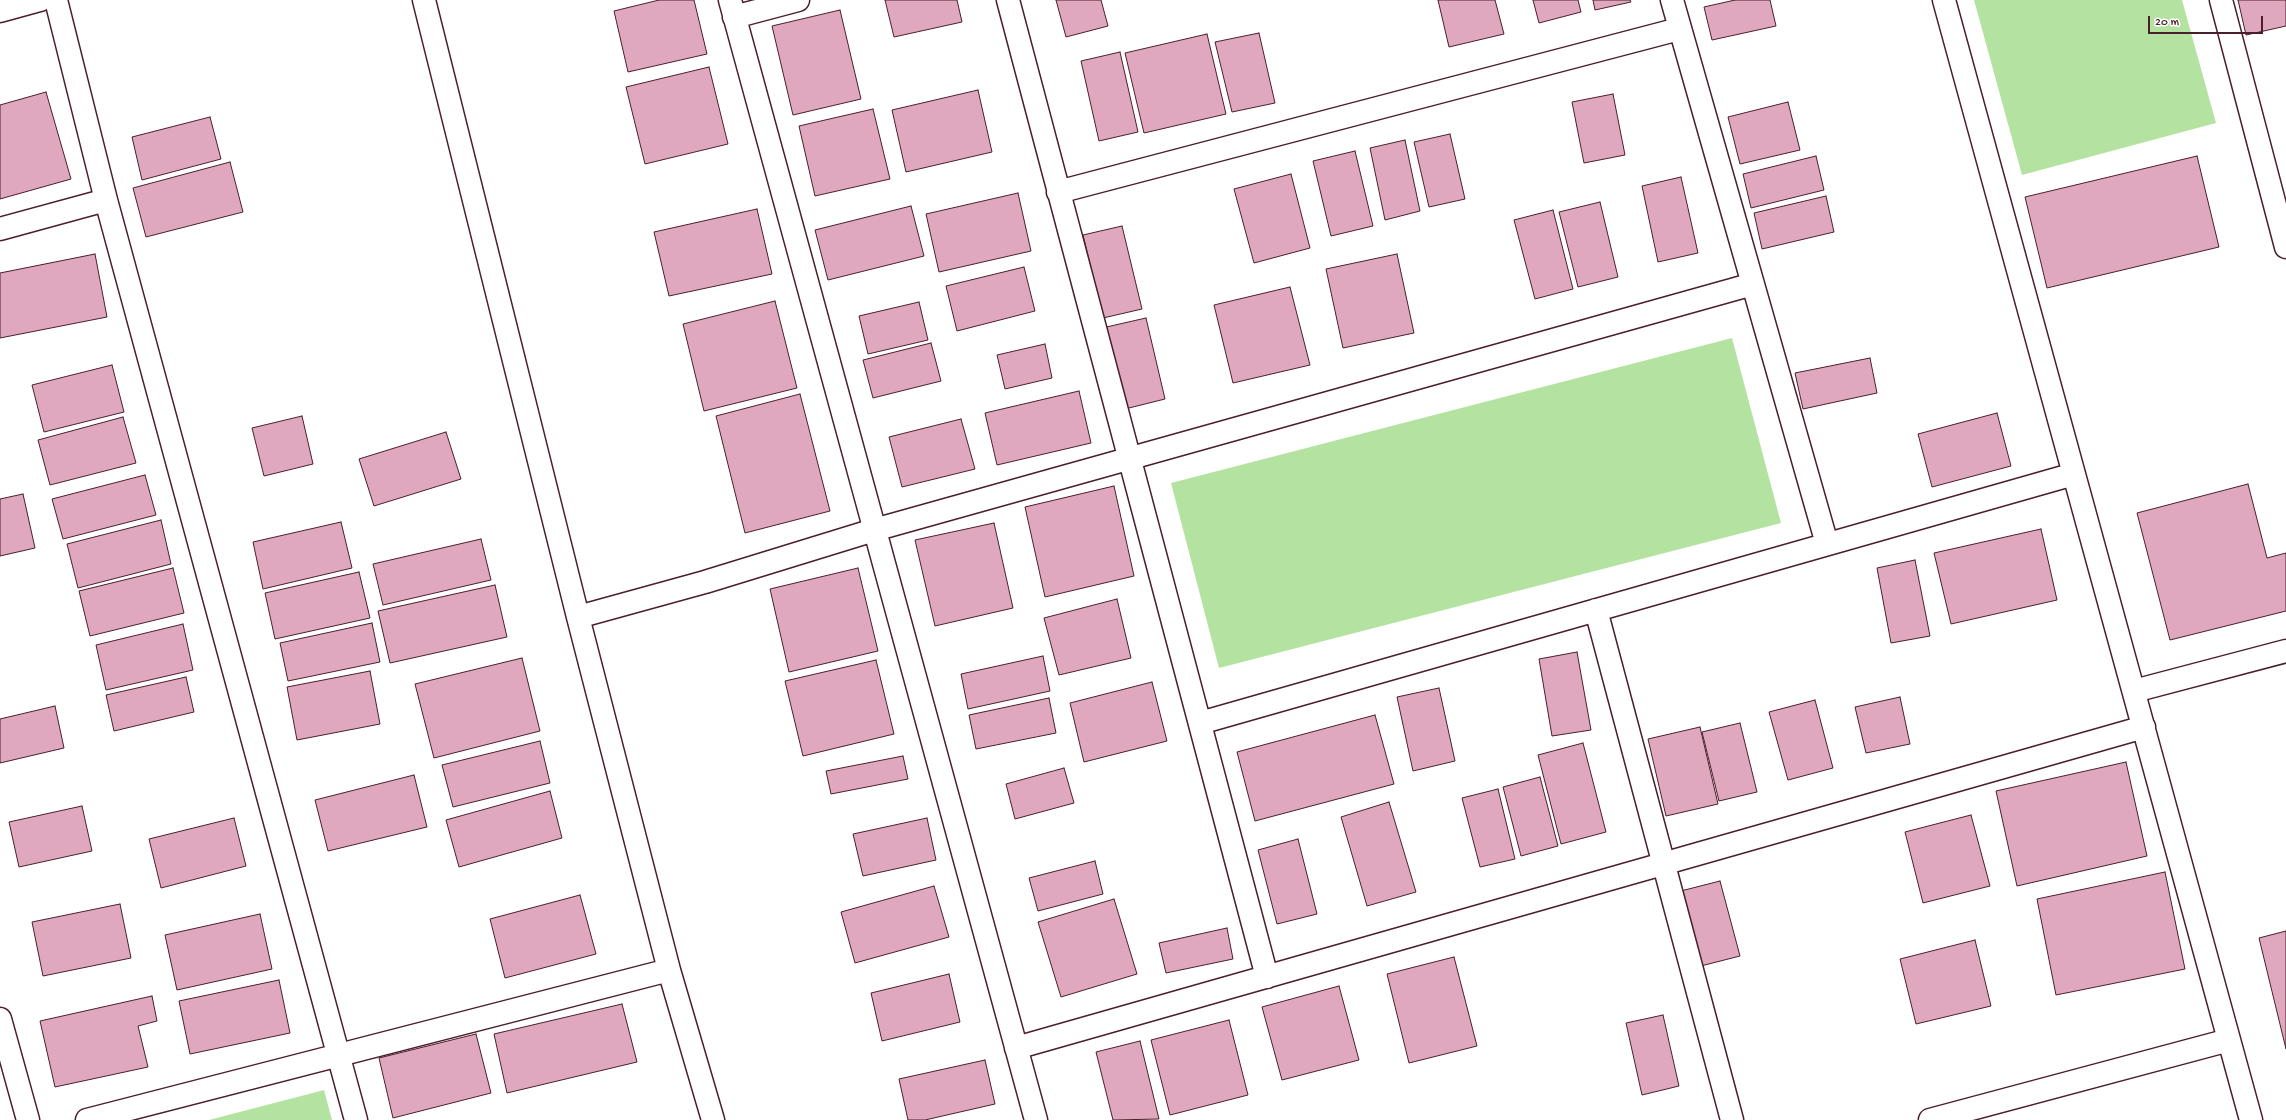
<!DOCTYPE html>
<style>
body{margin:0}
#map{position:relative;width:2286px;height:1120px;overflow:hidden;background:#fff;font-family:"Gochi Hand",sans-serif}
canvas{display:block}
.scale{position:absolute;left:2148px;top:16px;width:115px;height:18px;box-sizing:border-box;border:2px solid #4a1f2b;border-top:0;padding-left:5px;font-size:12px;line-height:14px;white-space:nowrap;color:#4a1f2b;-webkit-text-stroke:3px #fff;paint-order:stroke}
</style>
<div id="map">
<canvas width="2286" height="1120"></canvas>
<div class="scale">20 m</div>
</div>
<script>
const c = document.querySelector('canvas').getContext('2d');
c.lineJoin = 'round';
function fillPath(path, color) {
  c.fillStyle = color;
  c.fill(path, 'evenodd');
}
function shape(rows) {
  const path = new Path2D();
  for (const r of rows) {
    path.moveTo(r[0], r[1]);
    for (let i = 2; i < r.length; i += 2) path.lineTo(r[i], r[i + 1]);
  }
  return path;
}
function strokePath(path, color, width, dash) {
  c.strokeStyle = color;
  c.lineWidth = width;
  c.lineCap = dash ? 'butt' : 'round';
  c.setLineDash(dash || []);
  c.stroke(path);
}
fillPath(shape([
 [1974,0,2182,0,2216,123,2022,175],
 [1732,338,1781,523,1219,668,1171,483],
 [324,1090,332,1120,209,1120]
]), '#b4e3a1');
const building = shape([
 [659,0,694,0,707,54,628,72,614,11,659,0],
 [885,0,957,0,962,22,894,37,885,0],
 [1056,0,1101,0,1108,26,1066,37,1056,0],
 [1438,0,1495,0,1504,34,1449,47,1438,0],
 [1533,0,1578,0,1581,12,1539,23,1533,0],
 [1593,0,1630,0,1631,2,1595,10,1593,0],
 [1735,0,1770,0,1776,26,1712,40,1704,7,1735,0],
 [2238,0,2286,0,2286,26,2246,35,2238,0],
 [840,10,861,99,793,115,772,26,840,10],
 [1259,33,1275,103,1232,112,1215,42,1259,33],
 [1207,34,1226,114,1144,133,1125,53,1207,34],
 [1120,52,1138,132,1099,141,1081,61,1120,52],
 [709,67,728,144,645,164,626,87,709,67],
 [978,90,992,152,906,172,892,110,978,90],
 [46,92,71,179,0,199,0,105,46,92],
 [1613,94,1625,155,1584,163,1572,102,1613,94],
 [1788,102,1800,150,1740,164,1728,117,1788,102],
 [873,109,890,179,815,196,799,126,873,109],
 [210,117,221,159,142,180,132,137,210,117],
 [1450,134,1465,199,1429,207,1414,142,1450,134],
 [1405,140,1420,211,1385,220,1370,148,1405,140],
 [1355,151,1373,226,1331,236,1313,161,1355,151],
 [1816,156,1824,190,1751,208,1743,174,1816,156],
 [2197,156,2219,247,2047,288,2025,197,2197,156],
 [230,162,243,212,146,237,133,188,230,162],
 [1291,174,1310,248,1254,263,1234,189,1291,174],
 [1681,177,1698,253,1658,262,1642,186,1681,177],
 [1018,193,1031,251,939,272,926,214,1018,193],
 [1826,196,1834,232,1762,249,1754,213,1826,196],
 [1600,202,1618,277,1578,287,1559,212,1600,202],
 [911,206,924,256,828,280,815,230,911,206],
 [757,209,772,274,669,296,654,232,757,209],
 [1553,210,1573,289,1535,299,1514,220,1553,210],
 [1122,226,1142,309,1103,318,1083,235,1122,226],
 [95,254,107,317,0,338,0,273,95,254],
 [1397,254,1414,333,1343,348,1326,269,1397,254],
 [1024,267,1035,311,957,331,946,286,1024,267],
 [1290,287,1310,365,1233,383,1214,305,1290,287],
 [775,301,797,388,704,411,683,324,775,301],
 [919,302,928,340,868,354,859,316,919,302],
 [1146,318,1165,399,1121,410,1102,328,1146,318],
 [931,343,941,381,873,398,863,360,931,343],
 [1045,344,1052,378,1005,389,997,355,1045,344],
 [1870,358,1877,393,1803,409,1795,373,1870,358],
 [112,365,124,412,44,432,32,385,112,365],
 [1079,391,1091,443,997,465,985,413,1079,391],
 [800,394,830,511,745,533,716,416,800,394],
 [1997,413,2011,466,1932,487,1918,434,1997,413],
 [302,416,313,464,264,476,252,428,302,416],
 [123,417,136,463,50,485,38,440,123,417],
 [961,419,975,469,902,487,889,437,961,419],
 [446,432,461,479,374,506,359,459,446,432],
 [145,475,156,515,63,539,52,499,145,475],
 [2248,484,2267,558,2286,553,2286,611,2170,640,2137,513,2248,484],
 [1114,486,1134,576,1045,597,1025,507,1114,486],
 [23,494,35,548,0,556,0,499,23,494],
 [161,520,171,564,78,588,67,544,161,520],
 [341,522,352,568,263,589,253,542,341,522],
 [994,523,1013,608,935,626,915,540,994,523],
 [2041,529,2057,600,1951,624,1934,553,2041,529],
 [481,539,491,580,383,605,373,564,481,539],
 [1915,560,1930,636,1891,643,1877,568,1915,560],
 [173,568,184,613,90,636,79,591,173,568],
 [858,568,878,651,789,672,770,589,858,568],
 [359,572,370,618,275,639,265,593,359,572],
 [495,585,507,637,390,663,378,611,495,585],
 [1117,599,1131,658,1059,675,1044,618,1117,599],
 [372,623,380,662,288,681,280,643,372,623],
 [183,624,193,670,106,690,96,645,183,624],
 [1577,652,1591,730,1552,736,1539,659,1577,652],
 [1043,656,1050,691,968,709,961,674,1043,656],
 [522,658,540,731,434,758,415,684,522,658],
 [876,660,894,734,803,756,785,681,876,660],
 [370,671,380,724,297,740,287,687,370,671],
 [186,677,194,712,114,731,106,695,186,677],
 [1152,682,1167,741,1084,762,1070,703,1152,682],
 [1439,688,1455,761,1413,771,1397,697,1439,688],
 [1900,697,1910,744,1866,753,1855,707,1900,697],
 [1049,698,1056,733,976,749,969,715,1049,698],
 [1815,700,1833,768,1788,780,1769,712,1815,700],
 [55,706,64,748,0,763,0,719,55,706],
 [1375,715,1394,784,1255,821,1237,752,1375,715],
 [1740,723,1757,792,1719,801,1702,732,1740,723],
 [1700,727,1718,804,1666,816,1648,739,1700,727],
 [540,741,550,783,453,807,442,765,540,741],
 [1583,743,1606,832,1561,844,1538,755,1583,743],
 [903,756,908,779,831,794,826,771,903,756],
 [2126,762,2147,856,2017,886,1996,791,2126,762],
 [1064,768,1074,803,1015,819,1006,784,1064,768],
 [414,775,427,827,328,851,315,800,414,775],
 [1540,777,1558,846,1521,856,1503,787,1540,777],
 [1498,789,1515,859,1480,867,1462,798,1498,789],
 [550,791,562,838,459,867,446,820,550,791],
 [1389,802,1416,892,1367,906,1341,817,1389,802],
 [82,806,92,851,19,867,9,822,82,806],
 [1971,815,1990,886,1923,903,1905,832,1971,815],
 [234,818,246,866,161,888,149,839,234,818],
 [927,818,936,860,863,876,853,834,927,818],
 [1298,839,1317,914,1277,924,1258,850,1298,839],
 [1095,861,1103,894,1038,911,1029,878,1095,861],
 [2165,872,2185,969,2056,995,2037,899,2165,872],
 [1720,881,1740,956,1693,968,1673,893,1720,881],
 [934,886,949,937,855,963,841,912,934,886],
 [580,895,596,954,505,978,490,919,580,895],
 [1114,899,1137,974,1061,997,1038,922,1114,899],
 [120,904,131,958,43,976,32,922,120,904],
 [260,914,272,969,177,990,165,935,260,914],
 [1227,928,1233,959,1166,973,1159,943,1227,928],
 [2286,931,2286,1049,2259,938,2286,931],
 [1975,940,1991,1006,1916,1024,1900,959,1975,940],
 [1454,957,1477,1046,1409,1063,1387,974,1454,957],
 [949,974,960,1022,882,1041,871,993,949,974],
 [279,980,290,1033,190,1054,179,1001,279,980],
 [1339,986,1359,1060,1282,1080,1262,1007,1339,986],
 [152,996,157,1021,138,1026,148,1067,55,1087,40,1021,152,996],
 [622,1004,637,1062,507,1093,494,1034,622,1004],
 [1663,1015,1679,1086,1642,1095,1626,1023,1663,1015],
 [1229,1020,1248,1095,1170,1115,1151,1040,1229,1020],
 [476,1034,491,1093,393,1118,379,1058,476,1034],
 [1140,1041,1159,1119,1113,1120,1096,1052,1140,1041],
 [985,1060,995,1104,925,1120,908,1120,899,1079,985,1060]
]);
fillPath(building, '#dfa8be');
strokePath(building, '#4a1f2b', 1);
const minor = shape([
 [56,0,106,200,356,1120],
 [424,0,578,617,669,970,713,1120],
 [730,0,1036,1120],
 [1008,0,1267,977],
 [1672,0,1827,544],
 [1944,0,2251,1120],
 [2221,0,2286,247],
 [0,11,40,0],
 [734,17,798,0],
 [1058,192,1679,29],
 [0,229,106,200],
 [1596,610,1732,1120],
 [578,617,705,582,874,530,1753,284],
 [2134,691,2286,651],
 [1200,723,2074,474],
 [0,1019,28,1120],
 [1016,1048,2144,727],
 [87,1120,669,970],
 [1930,1120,2229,1040]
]);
strokePath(minor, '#4a1f2b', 25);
strokePath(minor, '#fff', 22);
</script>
